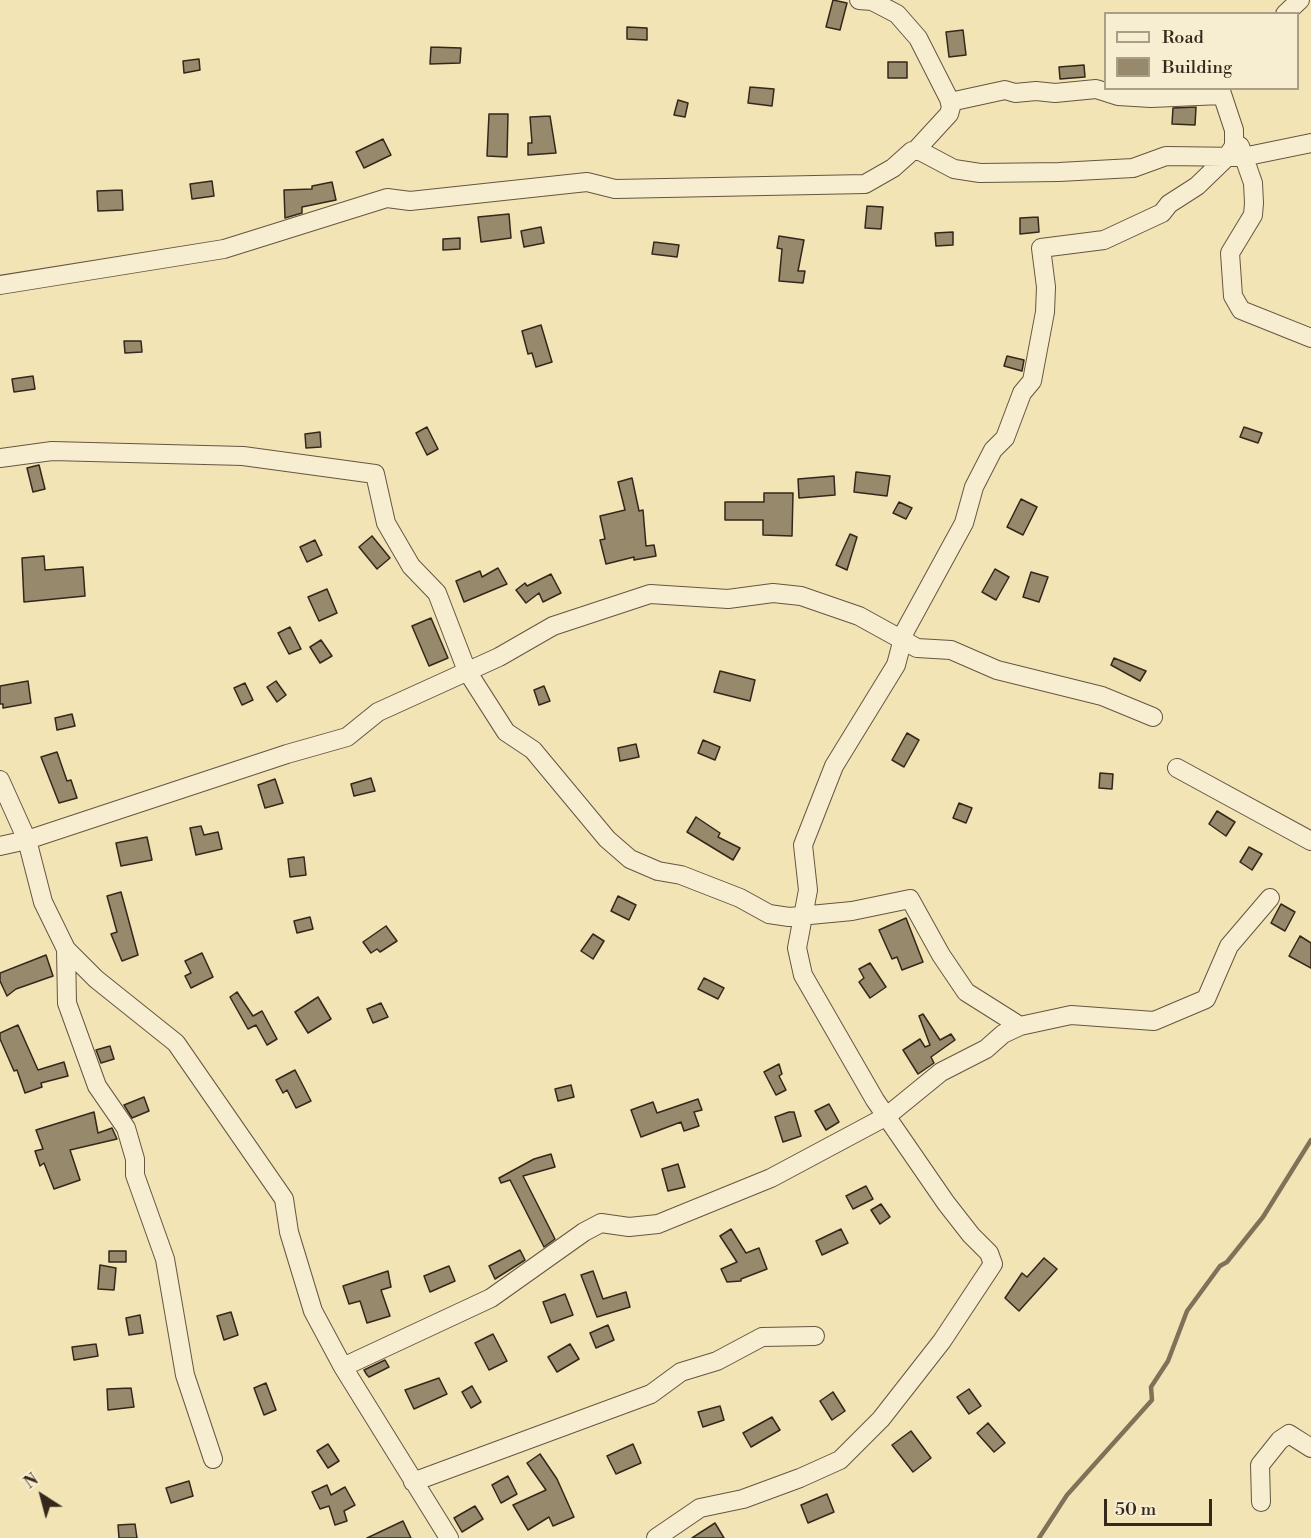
<!DOCTYPE html>
<style>
body{margin:0}
#map{position:relative;width:1311px;height:1538px;overflow:hidden;background:#f3e4b6;font-family:"Libre Bodoni",serif}
canvas{display:block}
.legend{position:absolute;left:1104px;top:12px;width:195px;height:78px;box-sizing:border-box;background:#f7edd0;border:2px solid #a99e88;margin:0;padding:8px 10px;list-style:none;font-size:18px;color:#34271b}
.legend li{display:flex;align-items:center;gap:12px;height:30px}
.legend b{width:30px;border:2px solid #a99e88}
.north{position:absolute;left:12px;top:1466px;width:60px;height:60px;-webkit-text-stroke:4px #f7edd0;paint-order:stroke;rotate:324deg;font-size:16px;font-weight:700;line-height:24px;text-align:center;color:#34271b}
.north::after{content:'';display:block;margin:auto;width:21px;height:27px;background:#34271b;clip-path:polygon(50% 0,100% 100%,50% 72%,0 100%)}
.scale{position:absolute;left:1104px;top:1499px;width:108px;height:27px;box-sizing:border-box;border:3px solid #34271b;border-top:0;padding-left:8px;font-size:18px;line-height:21px;white-space:nowrap;color:#34271b;-webkit-text-stroke:4px #f7edd0;paint-order:stroke}
</style>
<div id="map">
<canvas width="1311" height="1538"></canvas>
<ul class="legend">
<li><b style="height:8px;background:#f7edd0"></b>Road</li>
<li><b style="height:16px;background:#97896c"></b>Building</li>
</ul>
<div class="north">N</div>
<div class="scale">50 m</div>
</div>
<script>
const c = document.querySelector('canvas').getContext('2d');
c.lineJoin = 'round';
function shape(rows) {
  const path = new Path2D();
  for (const r of rows) {
    path.moveTo(r[0], r[1]);
    for (let i = 2; i < r.length; i += 2) path.lineTo(r[i], r[i + 1]);
  }
  return path;
}
function strokePath(path, color, width, dash) {
  c.strokeStyle = color;
  c.lineWidth = width;
  c.lineCap = dash ? 'butt' : 'round';
  c.setLineDash(dash || []);
  c.stroke(path);
}
function fillPath(path, color) {
  c.fillStyle = color;
  c.fill(path, 'evenodd');
}
strokePath(shape([
 [1039,1538,1067,1495,1152,1400,1151,1387,1168,1361,1187,1311,1220,1266,1227,1262,1263,1217,1311,1140]
]), '#807258', 4.5);
const building = shape([
 [833,0,847,3,840,30,826,27,833,0],
 [627,27,647,28,647,40,627,39,627,27],
 [963,30,966,55,949,57,946,32,963,30],
 [431,47,461,48,460,63,430,64,431,47],
 [199,59,200,70,184,73,183,61,199,59],
 [888,62,907,62,907,78,888,78,888,62],
 [1084,65,1085,77,1060,79,1059,67,1084,65],
 [750,87,774,89,772,106,748,103,750,87],
 [678,100,688,103,685,117,674,115,678,100],
 [1196,107,1195,125,1172,124,1173,108,1196,107],
 [489,114,508,114,507,157,487,156,489,114],
 [550,116,556,153,528,155,528,143,532,143,530,117,550,116],
 [383,139,391,155,364,168,356,152,383,139],
 [212,181,214,196,192,199,190,184,212,181],
 [332,182,336,200,302,207,302,213,285,218,284,190,312,189,312,186,332,182],
 [122,190,123,210,98,211,97,191,122,190],
 [867,206,883,207,881,229,865,228,867,206],
 [509,214,511,238,481,242,478,217,509,214],
 [1038,217,1039,232,1020,234,1020,218,1038,217],
 [541,227,544,243,524,247,521,231,541,227],
 [953,232,953,245,936,246,935,233,953,232],
 [779,236,804,240,798,271,805,271,803,283,779,281,782,249,777,248,779,236],
 [460,238,460,249,443,250,443,239,460,238],
 [654,242,679,245,677,257,652,254,654,242],
 [541,325,552,362,536,367,532,353,528,354,522,331,541,325],
 [124,341,141,341,142,352,125,353,124,341],
 [1007,356,1024,360,1022,371,1004,366,1007,356],
 [33,376,35,389,14,392,12,379,33,376],
 [427,427,438,449,427,455,416,433,427,427],
 [1244,427,1262,433,1258,443,1240,437,1244,427],
 [320,432,321,447,306,448,305,434,320,432],
 [39,465,45,489,33,492,27,468,39,465],
 [856,472,890,476,887,496,854,492,856,472],
 [834,476,835,495,799,498,798,479,834,476],
 [632,478,639,511,643,510,646,546,654,545,656,556,634,560,634,557,606,564,600,540,605,539,600,516,625,510,618,482,632,478],
 [764,493,793,493,792,536,763,535,763,520,725,520,725,502,764,502,764,493],
 [1021,499,1037,507,1023,535,1007,527,1021,499],
 [899,502,912,508,906,519,893,513,899,502],
 [850,534,857,537,847,570,836,565,850,534],
 [372,536,390,558,377,569,359,547,372,536],
 [315,540,322,555,307,562,300,547,315,540],
 [44,556,45,570,83,567,85,596,24,602,22,558,44,556],
 [498,568,507,584,464,602,456,581,480,571,482,577,498,568],
 [995,569,1009,577,996,600,982,592,995,569],
 [1031,572,1048,577,1039,602,1023,597,1031,572],
 [551,574,561,593,543,602,539,593,526,603,516,590,525,583,527,586,551,574],
 [327,589,337,613,319,621,308,597,327,589],
 [431,618,448,658,429,666,412,626,431,618],
 [290,627,301,649,289,654,278,633,290,627],
 [321,640,332,656,320,663,310,647,321,640],
 [1114,658,1146,671,1140,681,1111,665,1114,658],
 [720,671,755,680,750,701,714,692,720,671],
 [28,681,31,703,3,708,3,704,0,704,0,686,28,681],
 [276,681,286,695,277,702,267,687,276,681],
 [245,683,253,700,242,705,234,688,245,683],
 [544,686,550,701,539,705,534,690,544,686],
 [72,714,75,726,57,730,55,718,72,714],
 [907,733,919,740,904,767,892,760,907,733],
 [703,740,720,747,715,760,698,753,703,740],
 [636,744,639,757,620,761,618,748,636,744],
 [57,752,67,781,71,780,77,798,59,803,41,757,57,752],
 [1100,773,1113,774,1112,789,1099,788,1100,773],
 [371,778,375,791,354,796,351,784,371,778],
 [275,779,283,803,265,808,258,785,275,779],
 [959,803,972,808,966,823,953,818,959,803],
 [1217,811,1235,822,1226,836,1209,824,1217,811],
 [696,817,720,833,718,837,740,848,733,860,687,832,696,817],
 [201,826,204,835,218,832,222,849,196,855,190,828,201,826],
 [147,837,152,860,121,866,116,843,147,837],
 [1249,847,1262,854,1252,870,1240,862,1249,847],
 [304,857,306,875,290,877,288,859,304,857],
 [121,892,138,955,122,961,111,934,117,932,107,896,121,892],
 [618,896,636,905,629,920,611,911,618,896],
 [1281,904,1295,912,1285,931,1271,923,1281,904],
 [310,917,313,929,297,933,294,921,310,917],
 [906,918,923,962,902,970,897,957,892,959,879,930,906,918],
 [386,926,397,941,380,952,377,949,371,953,363,942,386,926],
 [593,934,604,941,593,959,581,951,593,934],
 [1300,936,1311,943,1311,968,1289,956,1300,936],
 [202,953,213,977,191,988,185,976,191,973,185,961,202,953],
 [46,955,53,976,16,989,7,996,0,981,0,973,46,955],
 [870,963,886,987,870,998,859,982,864,978,859,969,870,963],
 [704,978,724,988,718,999,698,989,704,978],
 [237,992,253,1016,262,1011,277,1039,267,1045,256,1025,248,1029,230,997,237,992],
 [318,997,331,1019,308,1033,295,1012,318,997],
 [381,1003,388,1017,373,1023,367,1009,381,1003],
 [923,1014,940,1040,951,1034,955,1040,931,1057,934,1063,918,1074,903,1050,920,1039,925,1047,930,1045,919,1016,923,1014],
 [18,1025,38,1070,64,1062,68,1076,41,1083,42,1087,25,1093,17,1070,14,1071,0,1039,0,1033,18,1025],
 [110,1046,114,1059,101,1063,96,1050,110,1046],
 [779,1064,782,1074,779,1076,786,1090,776,1095,764,1072,779,1064],
 [295,1070,311,1101,296,1108,287,1090,283,1093,276,1080,295,1070],
 [571,1085,574,1097,558,1101,555,1089,571,1085],
 [144,1097,149,1111,132,1118,124,1105,144,1097],
 [698,1099,702,1110,694,1112,699,1126,684,1131,681,1122,641,1137,631,1110,653,1102,657,1113,698,1099],
 [829,1104,839,1122,826,1130,815,1111,829,1104],
 [94,1112,98,1133,112,1128,117,1139,70,1150,80,1180,54,1189,44,1163,40,1166,35,1151,43,1149,36,1130,94,1112],
 [789,1112,794,1112,801,1136,783,1142,775,1117,789,1112],
 [551,1154,555,1167,523,1176,555,1239,544,1247,510,1180,501,1183,499,1178,534,1159,551,1154],
 [678,1164,685,1187,668,1191,662,1169,678,1164],
 [866,1186,873,1199,853,1209,846,1196,866,1186],
 [881,1204,890,1217,880,1224,871,1210,881,1204],
 [731,1229,746,1253,759,1248,767,1269,741,1279,741,1281,727,1282,721,1269,737,1262,720,1236,731,1229],
 [841,1229,848,1243,822,1255,816,1241,841,1229],
 [520,1250,525,1260,495,1279,489,1266,520,1250],
 [109,1251,126,1251,126,1262,109,1262,109,1251],
 [1044,1258,1057,1269,1019,1311,1005,1298,1022,1273,1027,1277,1044,1258],
 [100,1265,116,1268,114,1290,98,1289,100,1265],
 [449,1266,455,1281,430,1292,424,1276,449,1266],
 [388,1271,391,1287,381,1290,390,1316,367,1323,360,1301,349,1304,343,1286,388,1271],
 [593,1271,603,1299,626,1292,630,1307,597,1317,581,1275,593,1271],
 [565,1294,573,1315,551,1323,543,1302,565,1294],
 [231,1312,238,1335,224,1340,217,1316,231,1312],
 [140,1315,143,1333,129,1335,126,1318,140,1315],
 [608,1325,614,1340,596,1348,590,1333,608,1325],
 [493,1334,507,1361,489,1370,475,1343,493,1334],
 [96,1344,98,1356,74,1360,72,1347,96,1344],
 [570,1344,579,1359,557,1372,548,1357,570,1344],
 [385,1360,389,1367,369,1377,367,1375,364,1370,385,1360],
 [439,1378,447,1394,414,1409,405,1390,439,1378],
 [266,1383,276,1410,264,1415,254,1388,266,1383],
 [472,1386,481,1402,471,1408,462,1392,472,1386],
 [131,1388,134,1407,108,1410,107,1389,131,1388],
 [969,1389,981,1406,969,1414,957,1397,969,1389],
 [833,1392,845,1411,832,1420,820,1401,833,1392],
 [720,1406,724,1420,703,1427,698,1412,720,1406],
 [772,1417,780,1430,751,1447,743,1433,772,1417],
 [988,1423,1005,1443,994,1452,977,1433,988,1423],
 [911,1431,931,1458,913,1472,892,1445,911,1431],
 [328,1444,339,1461,328,1468,317,1451,328,1444],
 [633,1444,641,1463,616,1474,607,1456,633,1444],
 [540,1454,557,1479,574,1517,553,1526,549,1517,528,1530,513,1505,546,1490,527,1463,540,1454],
 [508,1476,517,1494,501,1503,492,1485,508,1476],
 [189,1481,193,1496,171,1503,166,1488,189,1481],
 [327,1485,331,1495,345,1487,355,1505,344,1511,347,1521,335,1525,329,1506,320,1509,312,1492,327,1485],
 [827,1494,834,1512,808,1523,801,1505,827,1494],
 [475,1506,483,1519,462,1532,454,1518,475,1506],
 [403,1521,411,1538,367,1538,403,1521],
 [715,1523,724,1538,692,1538,715,1523],
 [135,1524,137,1538,119,1538,118,1525,135,1524]
]);
fillPath(building, '#97896c');
strokePath(building, '#34271b', 1.5);
const minor = shape([
 [859,0,872,1,897,14,918,38,949,99,951,107,949,114,915,151],
 [1285,14,1300,0],
 [950,102,1005,90,1015,93,1036,91,1055,93,1096,89,1118,96,1151,98,1222,95],
 [1240,146,1253,183,1254,203,1253,215,1230,253,1233,296,1241,310,1311,338],
 [0,285,224,249,387,198,410,201,587,182,615,189,865,184,893,168,912,151,920,151,954,169,980,173,1059,172,1133,168,1166,156,1243,157,1311,143],
 [0,458,52,451,243,456,375,474,386,523,411,566,437,593,467,671,506,732,533,750,607,839,630,859,658,871,681,875,740,898,769,914,789,917,852,911,910,899,941,955,966,992,1020,1026,1071,1015,1154,1021,1206,999,1229,946,1270,898],
 [1177,768,1311,841],
 [0,780,27,840,43,902,66,949,96,979,176,1043,284,1199,289,1232,313,1311,343,1367,449,1538],
 [0,846,27,840,287,754,347,737,378,712,499,657,553,626,650,594,728,599,773,593,801,596,859,616,917,648,951,650,997,670,1102,696,1153,717],
 [66,949,67,1003,97,1086,126,1128,135,1159,135,1175,165,1259,185,1375,213,1459],
 [343,1367,491,1298,584,1232,601,1223,629,1227,658,1224,771,1178,887,1116,941,1072,986,1049,1003,1034,1020,1026],
 [413,1482,651,1394,681,1372,717,1361,762,1337,815,1336],
 [1261,1502,1260,1465,1280,1440,1289,1434,1311,1448],
 [656,1538,700,1508,743,1499,800,1478,840,1460,881,1419,942,1341,993,1264,989,1253,971,1235,946,1203,875,1100,803,975,797,948,808,890,803,845,834,766,896,665,905,631,964,523,974,487,993,450,1005,438,1022,393,1032,381,1045,312,1046,287,1041,248,1104,240,1162,213,1169,204,1197,186,1226,158,1234,146,1234,130,1220,88]
]);
strokePath(minor, '#645642', 20);
strokePath(minor, '#f7edd0', 18);
</script>
